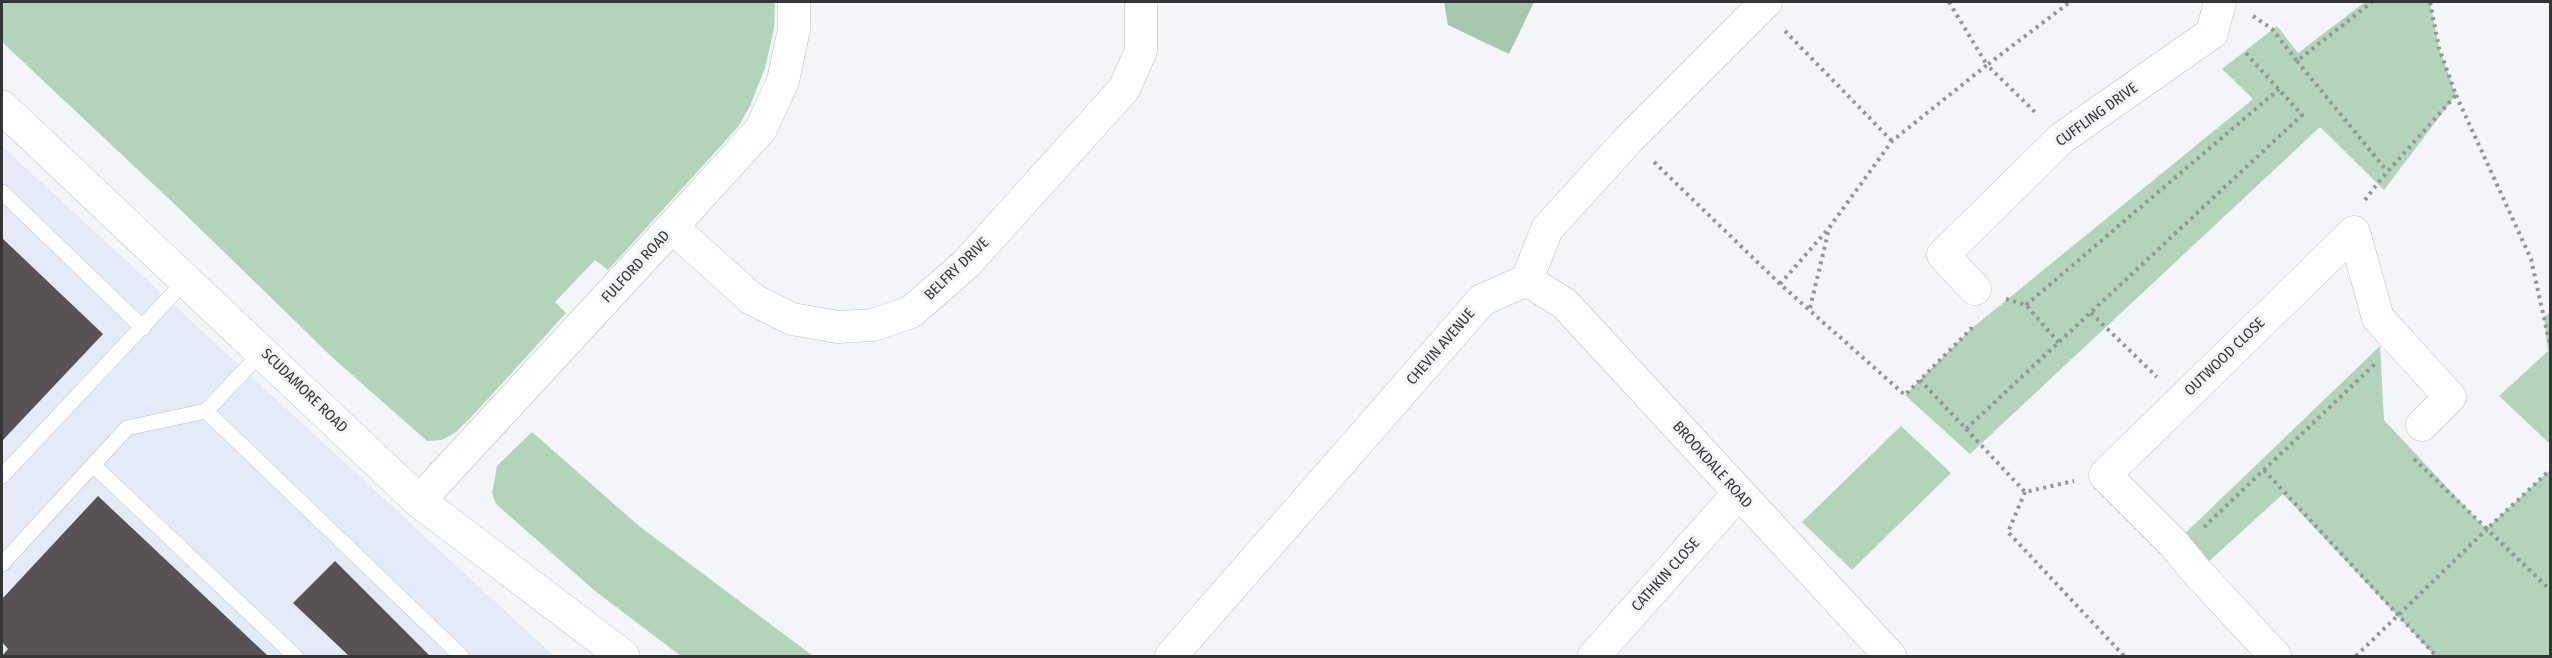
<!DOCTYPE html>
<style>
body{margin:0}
#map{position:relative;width:2552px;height:658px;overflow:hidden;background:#f3f5f9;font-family:"Fira Sans Condensed",sans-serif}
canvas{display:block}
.frame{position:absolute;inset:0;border:3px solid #343537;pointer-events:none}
</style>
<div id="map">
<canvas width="2552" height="658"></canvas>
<div class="frame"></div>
</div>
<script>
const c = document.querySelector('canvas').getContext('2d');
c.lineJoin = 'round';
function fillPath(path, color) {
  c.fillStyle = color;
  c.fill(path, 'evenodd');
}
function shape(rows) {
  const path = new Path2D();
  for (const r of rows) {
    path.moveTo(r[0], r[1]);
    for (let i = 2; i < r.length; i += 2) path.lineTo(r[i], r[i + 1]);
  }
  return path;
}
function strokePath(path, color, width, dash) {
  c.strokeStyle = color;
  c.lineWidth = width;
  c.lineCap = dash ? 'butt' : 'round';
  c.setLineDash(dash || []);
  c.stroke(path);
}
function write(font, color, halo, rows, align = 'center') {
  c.font = font + ' "Fira Sans Condensed",sans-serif';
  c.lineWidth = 6;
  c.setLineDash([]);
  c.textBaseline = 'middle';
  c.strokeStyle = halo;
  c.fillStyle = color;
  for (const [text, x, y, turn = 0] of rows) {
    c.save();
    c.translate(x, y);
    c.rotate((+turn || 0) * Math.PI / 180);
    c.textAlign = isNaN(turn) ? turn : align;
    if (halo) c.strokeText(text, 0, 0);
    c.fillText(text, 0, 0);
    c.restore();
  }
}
fillPath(shape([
 [2,146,554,656,2,656]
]), '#e5ebf6');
fillPath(shape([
 [2,2,775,2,774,29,765,68,750,106,738,127,608,270,595,260,555,302,566,313,476,412,456,432,442,440,427,441,333,358,185,214,2,42],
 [2365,2,2430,2,2439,48,2456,95,2384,190,2320,127,1970,454,1905,395,1971,329,2253,99,2222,69,2277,26,2298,53],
 [2550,312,2550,444,2499,396,2548,351,2544,317],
 [2380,346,2384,420,2486,529,2550,470,2550,656,2435,656,2283,494,2197,572,2174,544],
 [1901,426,1951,473,1852,570,1802,522],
 [532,432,639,526,813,656,681,656,595,591,496,504,492,493,497,466]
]), '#b1d4ba');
fillPath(shape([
 [1444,2,1534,2,1509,54,1448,25]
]), '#a4c7ae');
fillPath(shape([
 [2,238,103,334,2,441],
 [98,496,268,656,2,656,8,649,2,642,2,599],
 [335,561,430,656,349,656,293,603]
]), '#575354');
const service = shape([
 [2,192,143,328],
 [206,411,461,656],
 [93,465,295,656],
 [2,476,186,280],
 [2,564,127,428,206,411,263,351]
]);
const minor = shape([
 [672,227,752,299,792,319,838,327,873,325,911,312,966,264,1124,89,1141,51,1141,2],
 [1527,280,1565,304,1890,656],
 [1975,289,1943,255,2062,138,2212,33,2220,2],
 [419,501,672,227,761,129,783,81,794,29,794,2],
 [1171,656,1482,300,1527,280,1547,229,1629,139,1766,2],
 [1594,656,1738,494],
 [2275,656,2197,572,2174,544,2105,475,2354,232,2378,318,2450,397,2422,425]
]);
const tertiary = shape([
 [2,107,419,501,623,656]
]);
strokePath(service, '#bcbec2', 16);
strokePath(minor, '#bcbec2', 33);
strokePath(tertiary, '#bcbec2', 34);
strokePath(shape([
 [1949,2,1987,65,2070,2],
 [2253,16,2272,29,2297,61,2372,2],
 [1785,31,1892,141],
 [2297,61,2387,171],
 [2456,95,2531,259,2550,345],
 [1654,162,1780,284,1905,395,1971,329,1972,323],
 [2365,200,2381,179,2456,95,2439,48,2430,2],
 [1780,284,1829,228,1892,141,1987,65,2038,115],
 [2006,299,2026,305,2059,343],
 [2026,305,2279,89],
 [1810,308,1829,229],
 [2091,313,2157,377],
 [1920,380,1966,429,2302,115,2244,51],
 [1966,429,2025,492,2074,481],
 [2414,459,2487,529,2550,470],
 [2264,470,2436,656],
 [2025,492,2008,532,2124,656],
 [2204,527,2375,364],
 [2356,656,2487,529,2550,590]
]), '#949598', 4, [3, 4.5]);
strokePath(service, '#fff', 15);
strokePath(minor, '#fff', 32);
strokePath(tertiary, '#fff', 33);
write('15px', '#343537', '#f3f5f9', [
 ["CUFFLING DRIVE",2097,115,-36],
 ["FULFORD ROAD",636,267,-47],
 ["BELFRY DRIVE",957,269,-44],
 ["CHEVIN AVENUE",1441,347,-49],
 ["OUTWOOD CLOSE",2225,357,-44],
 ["SCUDAMORE ROAD",304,391,44],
 ["BROOKDALE ROAD",1712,465,48],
 ["CATHKIN CLOSE",1666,575,-48]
]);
</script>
